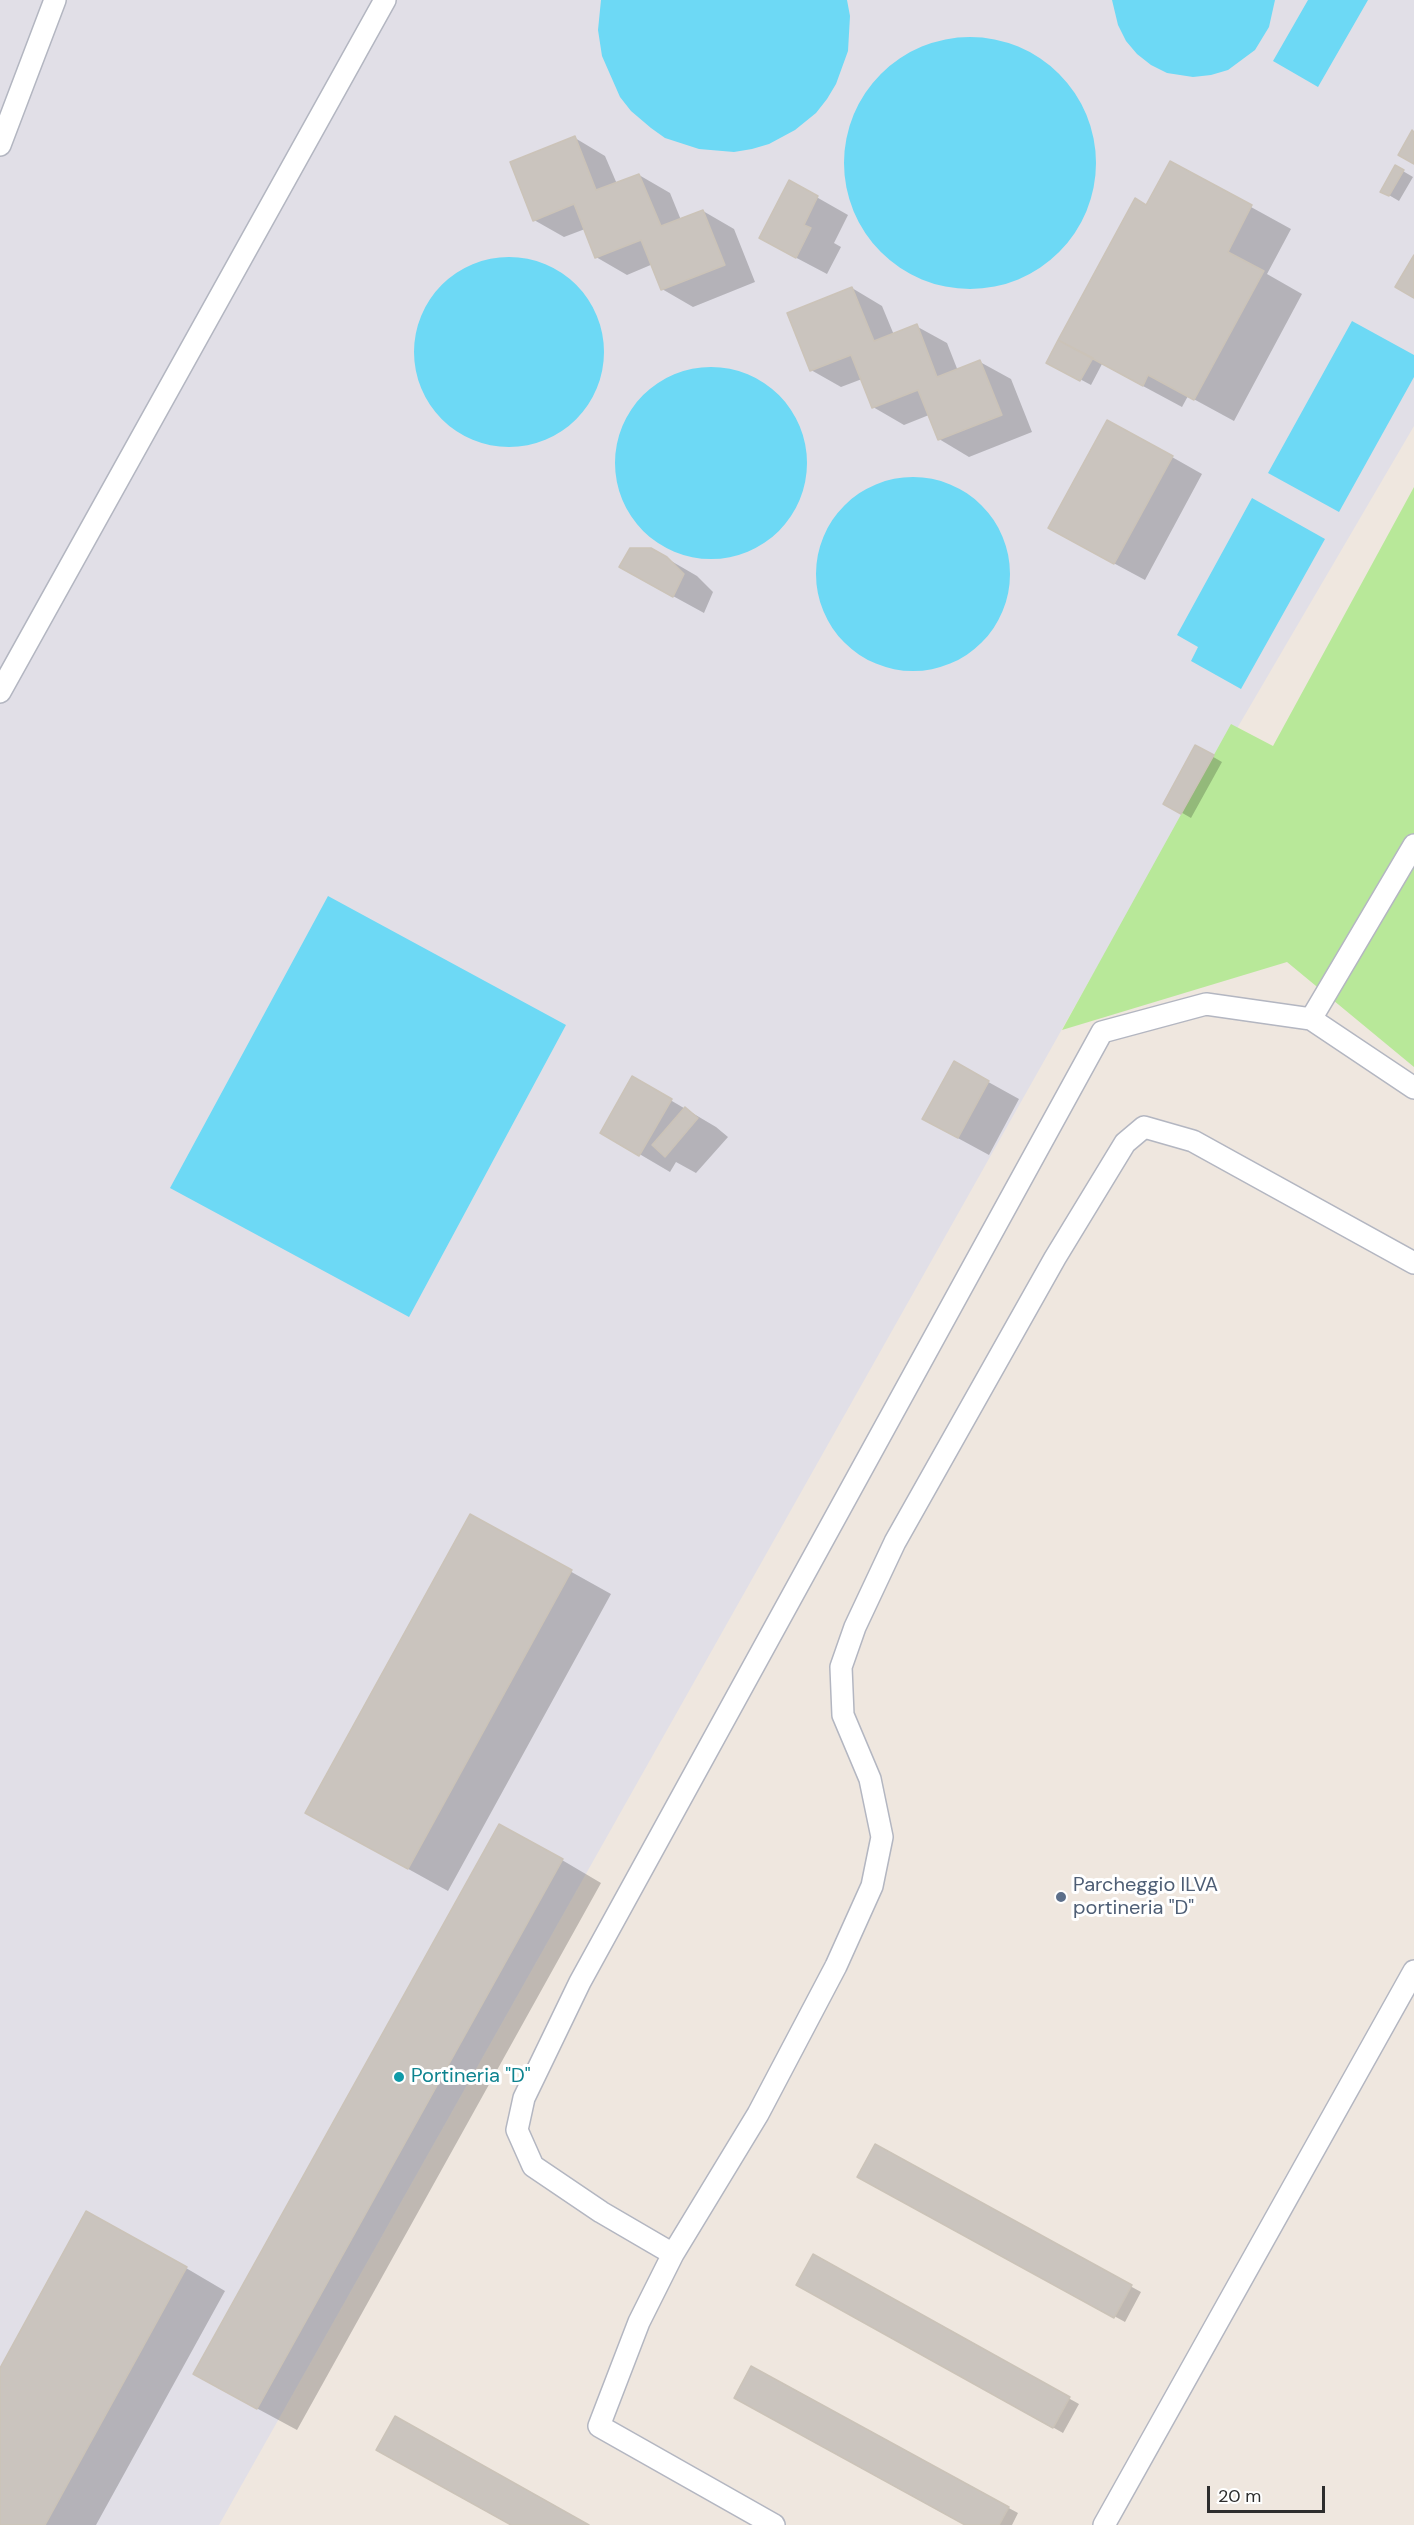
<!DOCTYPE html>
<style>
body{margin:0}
#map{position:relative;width:1414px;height:2525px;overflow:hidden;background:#efe7df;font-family:"DM Sans",sans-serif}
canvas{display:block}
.scale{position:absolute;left:1207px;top:2486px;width:118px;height:27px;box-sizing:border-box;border:3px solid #2d2d2d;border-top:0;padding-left:8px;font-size:18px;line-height:21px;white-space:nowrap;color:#2d2d2d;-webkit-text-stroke:4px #fff;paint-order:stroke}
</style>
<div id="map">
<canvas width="1414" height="2525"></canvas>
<div class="scale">20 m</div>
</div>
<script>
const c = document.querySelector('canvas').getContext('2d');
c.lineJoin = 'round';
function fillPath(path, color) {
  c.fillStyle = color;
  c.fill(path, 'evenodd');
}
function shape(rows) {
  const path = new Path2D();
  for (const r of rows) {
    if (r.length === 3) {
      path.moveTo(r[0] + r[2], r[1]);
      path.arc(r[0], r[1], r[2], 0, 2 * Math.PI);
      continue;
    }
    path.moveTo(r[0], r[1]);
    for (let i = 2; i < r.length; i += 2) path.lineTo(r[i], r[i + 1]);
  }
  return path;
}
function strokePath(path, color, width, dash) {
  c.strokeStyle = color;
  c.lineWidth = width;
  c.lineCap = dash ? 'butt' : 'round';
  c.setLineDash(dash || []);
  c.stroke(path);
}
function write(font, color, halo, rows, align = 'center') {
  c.font = font + ' "DM Sans",sans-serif';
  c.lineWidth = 6;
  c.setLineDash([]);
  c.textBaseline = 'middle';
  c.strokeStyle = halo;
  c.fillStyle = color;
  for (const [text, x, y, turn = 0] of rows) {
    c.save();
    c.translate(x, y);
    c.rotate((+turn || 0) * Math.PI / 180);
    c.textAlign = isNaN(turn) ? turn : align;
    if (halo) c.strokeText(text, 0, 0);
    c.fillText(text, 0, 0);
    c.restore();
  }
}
fillPath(shape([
 [0,0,1414,0,1414,426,1088,983,219,2525,0,2525]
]), '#e1dfe7');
fillPath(shape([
 [1414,487,1414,1067,1287,962,1062,1030,1231,724,1273,746]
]), '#b8e899');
fillPath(shape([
 [601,0,847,0,850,16,848,51,836,84,827,99,816,113,795,130,769,144,752,149,734,152,699,149,665,138,651,128,631,111,620,97,602,56,598,30],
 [1112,0,1275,0,1269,27,1255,50,1228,70,1211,75,1193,77,1167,73,1151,65,1137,54,1126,41,1118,25],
 [1308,0,1368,0,1318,87,1273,61],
 [970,163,126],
 [509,352,95],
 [1352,321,1414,355,1414,377,1339,512,1268,473],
 [711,463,96],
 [913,574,97],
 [1252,498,1325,539,1241,689,1191,661,1198,647,1177,635],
 [328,896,566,1025,409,1317,170,1188]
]), '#6dd9f5');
fillPath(shape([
 [575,138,605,156,617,184,639,175,670,193,681,220,703,211,734,229,755,282,693,307,662,289,653,264,627,275,596,257,585,229,564,237,534,220],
 [1171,163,1291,229,1267,274,1302,294,1234,421,1188,396,1182,407,1102,364,1091,385,1048,362,1147,207],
 [1396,167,1413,177,1399,201,1382,191],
 [790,182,848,215,834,243,841,247,827,274,791,255],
 [852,288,882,306,894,335,916,326,947,343,958,371,980,362,1011,379,1032,432,969,457,939,439,929,415,904,425,873,407,862,379,841,387,811,370],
 [1172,457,1202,474,1145,580,1080,545],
 [666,558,697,576,713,592,704,613,651,584],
 [1196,747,1222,762,1191,818,1165,803],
 [954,1063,1019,1099,989,1155,954,1136],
 [633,1078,716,1127,728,1137,696,1173,676,1162,670,1172,602,1132],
 [471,1516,611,1594,448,1891,347,1835],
 [562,1860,601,1883,297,2430,234,2396],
 [876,2146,1141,2292,1125,2322,860,2176],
 [814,2256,1079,2404,1063,2433,798,2284],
 [186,2268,225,2291,96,2525,0,2525,0,2371],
 [752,2368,1018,2513,1012,2525,968,2525]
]), '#0003');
const building = shape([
 [1412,130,1414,132,1414,164,1398,155,1412,130],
 [575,136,596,190,639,174,661,226,703,210,725,265,661,290,641,240,595,258,574,204,533,221,510,162,575,136],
 [1170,161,1252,205,1228,252,1264,271,1194,400,1148,375,1143,386,1058,340,1135,198,1146,205,1170,161],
 [1395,165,1404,170,1389,196,1380,192,1395,165],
 [789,180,818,196,804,225,811,228,796,258,759,238,789,180],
 [1414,255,1414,298,1395,287,1414,255],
 [852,287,874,341,917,324,937,377,980,360,1002,415,938,440,918,390,872,408,851,355,810,371,787,313,852,287],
 [1058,340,1093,358,1080,381,1046,363,1058,340],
 [1107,420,1173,456,1114,564,1048,528,1107,420],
 [630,548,651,548,667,557,684,574,673,597,619,567,630,548],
 [1195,745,1214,755,1181,814,1163,804,1195,745],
 [954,1061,989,1081,958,1138,922,1119,954,1061],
 [632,1076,672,1099,639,1156,600,1133,632,1076],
 [685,1107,698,1118,665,1157,652,1145,685,1107],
 [470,1514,572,1570,408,1869,305,1813,470,1514],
 [499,1824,563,1859,257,2409,193,2374,499,1824],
 [875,2144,1132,2285,1114,2318,857,2177,875,2144],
 [86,2211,187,2267,45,2525,0,2525,0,2368,86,2211],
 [813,2254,1070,2397,1053,2428,796,2285,813,2254],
 [751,2366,1009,2507,999,2525,965,2525,734,2398,751,2366],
 [395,2416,589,2525,511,2525,376,2450,395,2416]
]);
fillPath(building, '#cac4be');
strokePath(building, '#cbc3b8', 1.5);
const lane = shape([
 [0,145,55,0],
 [0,692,385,0],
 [1311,1019,1414,845],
 [673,2254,601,2212,533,2166,517,2130,524,2098,580,1982,1102,1032,1206,1004,1311,1019,1414,1088],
 [774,2525,599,2426,639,2322,673,2254,758,2114,836,1966,872,1886,882,1837,870,1779,843,1715,841,1667,855,1627,895,1542,1055,1258,1125,1143,1144,1127,1193,1141,1414,1263],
 [1104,2525,1414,1971]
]);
strokePath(lane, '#b3b6c1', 24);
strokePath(lane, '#fff', 21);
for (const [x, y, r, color] of [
 [1061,1897,6,"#5c6f8a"],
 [399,2077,6,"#0f9aa8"]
]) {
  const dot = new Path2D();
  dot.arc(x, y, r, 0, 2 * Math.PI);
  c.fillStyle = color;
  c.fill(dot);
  strokePath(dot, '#fff', 2);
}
write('20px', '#4e5e75', '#fff', [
 ["Parcheggio ILVA",1073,1886],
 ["portineria \"D\"",1073,1909]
], 'left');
write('20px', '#0d838f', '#fff', [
 ["Portineria \"D\"",411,2077]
], 'left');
</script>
